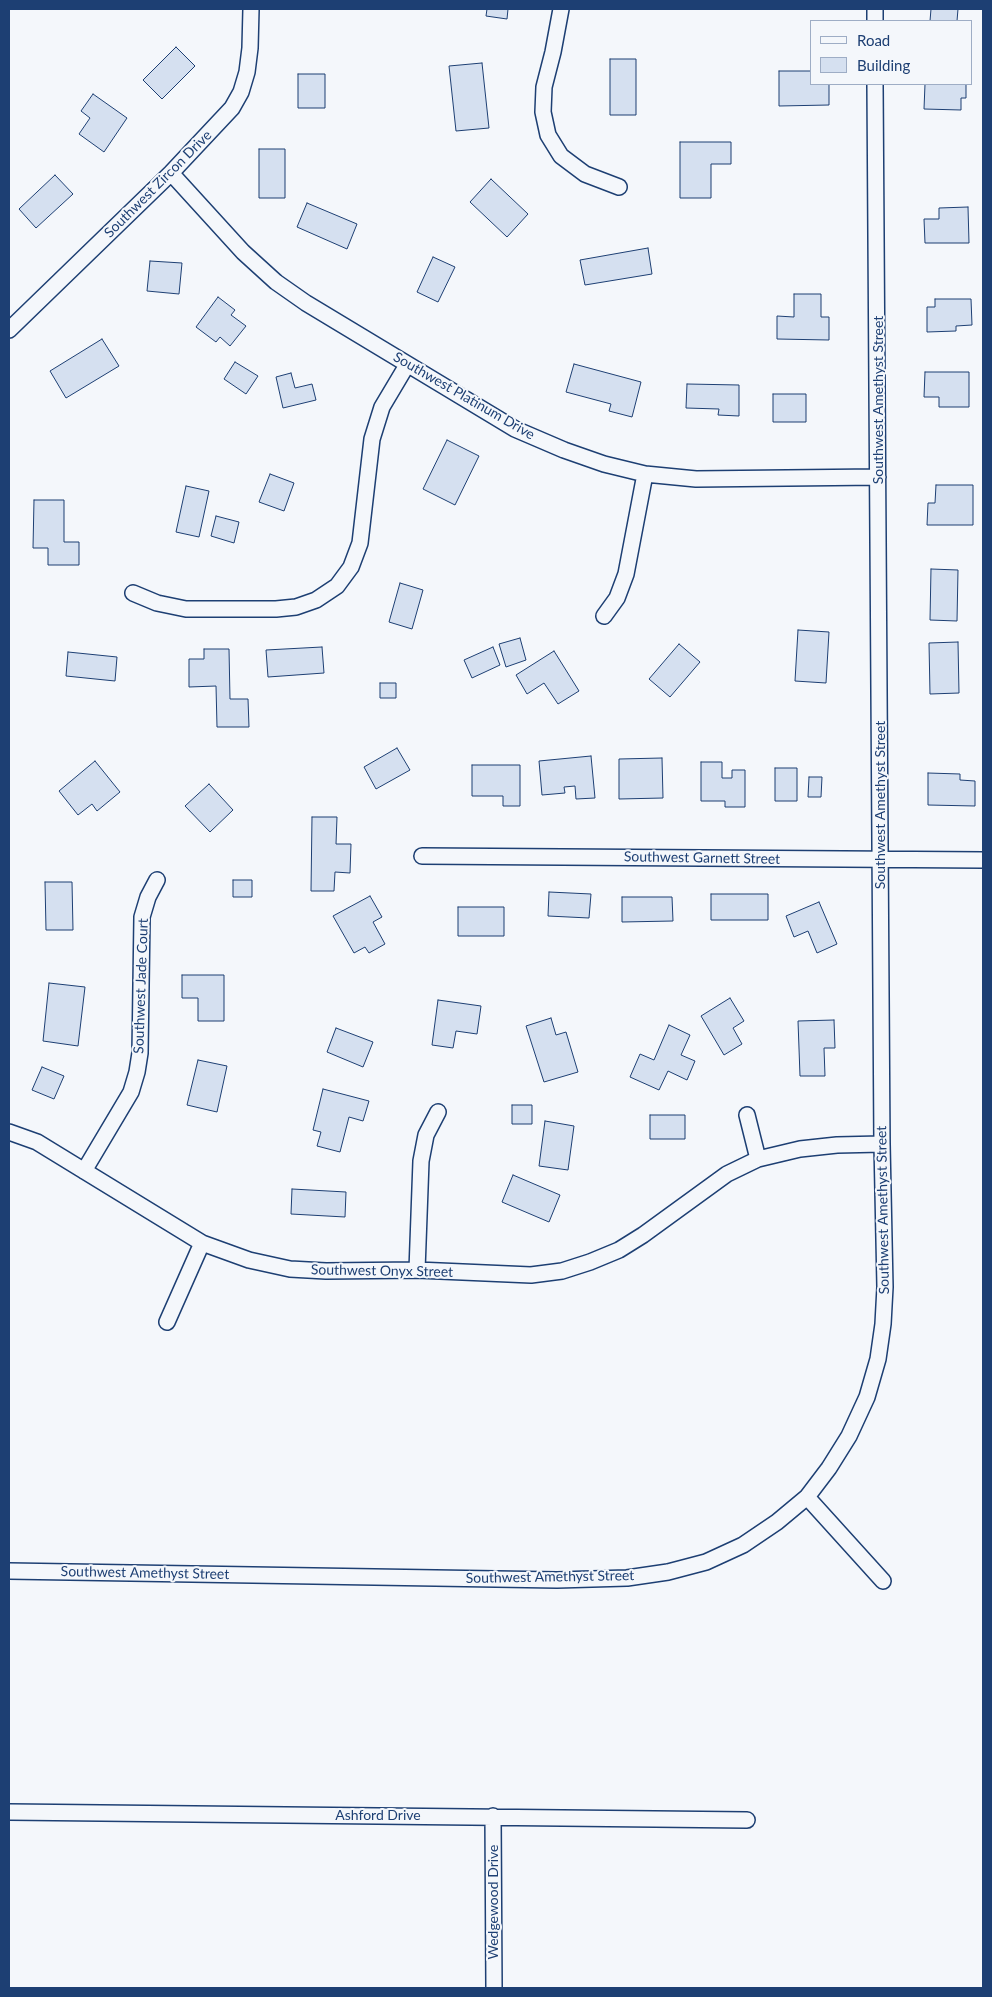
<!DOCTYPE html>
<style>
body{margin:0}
#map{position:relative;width:992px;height:1997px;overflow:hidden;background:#f4f7fb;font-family:Lato,sans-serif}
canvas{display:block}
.frame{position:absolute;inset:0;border:10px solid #1d3f73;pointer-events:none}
.legend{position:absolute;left:810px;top:20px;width:162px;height:65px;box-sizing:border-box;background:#f4f7fb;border:1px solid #9eadc5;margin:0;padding:6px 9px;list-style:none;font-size:15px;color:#1d3f73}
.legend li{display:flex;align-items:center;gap:10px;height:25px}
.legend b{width:25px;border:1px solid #9eadc5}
</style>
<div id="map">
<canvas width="992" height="1997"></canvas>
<div class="frame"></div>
<ul class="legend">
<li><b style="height:6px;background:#f4f7fb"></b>Road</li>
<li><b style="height:14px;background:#d5e0f0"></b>Building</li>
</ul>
</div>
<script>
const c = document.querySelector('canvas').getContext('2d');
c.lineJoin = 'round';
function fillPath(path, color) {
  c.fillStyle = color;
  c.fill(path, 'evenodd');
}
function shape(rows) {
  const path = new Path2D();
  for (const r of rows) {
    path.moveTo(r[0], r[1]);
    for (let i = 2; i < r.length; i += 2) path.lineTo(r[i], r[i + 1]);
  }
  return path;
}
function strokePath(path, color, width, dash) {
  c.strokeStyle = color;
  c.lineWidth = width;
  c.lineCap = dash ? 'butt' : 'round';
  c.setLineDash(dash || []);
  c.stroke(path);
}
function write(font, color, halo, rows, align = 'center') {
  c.font = font + ' Lato,sans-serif';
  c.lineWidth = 4;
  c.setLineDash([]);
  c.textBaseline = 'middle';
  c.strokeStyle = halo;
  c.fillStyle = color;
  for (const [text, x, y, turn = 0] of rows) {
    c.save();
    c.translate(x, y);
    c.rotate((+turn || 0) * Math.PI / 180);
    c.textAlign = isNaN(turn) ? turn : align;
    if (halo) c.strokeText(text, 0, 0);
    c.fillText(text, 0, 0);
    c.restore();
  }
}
const building = shape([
 [487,9,508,9,507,19,486,16,487,9],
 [931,9,958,9,957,21,930,21,931,9],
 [176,47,195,66,162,99,143,80,176,47],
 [610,59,636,59,636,115,610,115,610,59],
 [482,63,489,128,456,131,449,66,482,63],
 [779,71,811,71,811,84,829,84,829,105,779,106,779,71],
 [298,74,325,74,325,108,298,108,298,74],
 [925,84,966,84,966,98,961,98,961,110,924,109,925,84],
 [93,94,127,118,104,152,79,134,90,118,81,111,93,94],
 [680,142,731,142,731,164,711,164,711,198,680,198,680,142],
 [259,149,285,149,285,198,259,198,259,149],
 [55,175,73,194,36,228,19,209,55,175],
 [491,179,528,214,507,237,470,202,491,179],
 [307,203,357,224,347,249,297,227,307,203],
 [968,207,969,243,925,243,924,219,939,219,939,208,968,207],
 [648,248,652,274,585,285,580,260,648,248],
 [433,257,455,267,438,302,417,292,433,257],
 [150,261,182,263,179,294,147,291,150,261],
 [794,294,821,294,821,317,829,317,829,340,777,339,777,316,794,317,794,294],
 [218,297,235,310,231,315,246,326,230,346,220,337,216,342,196,327,218,297],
 [935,299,971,299,972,325,956,326,956,331,927,332,927,307,935,307,935,299],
 [102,339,119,366,66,398,50,371,102,339],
 [235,362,258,376,246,394,224,379,235,362],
 [574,364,641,382,632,417,609,411,611,404,566,392,574,364],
 [925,372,969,372,969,407,939,407,939,397,924,397,925,372],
 [291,373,295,388,312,384,316,400,283,408,276,377,291,373],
 [687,384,739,385,739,416,718,415,719,409,686,408,687,384],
 [773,394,806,394,806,422,773,422,773,394],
 [447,440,479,456,455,505,423,489,447,440],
 [270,474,294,483,284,511,259,502,270,474],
 [936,485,973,485,973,525,927,525,928,503,935,503,936,485],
 [186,486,209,491,199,537,176,532,186,486],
 [34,500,64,500,64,542,79,542,79,565,48,565,48,548,33,548,34,500],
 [216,516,239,522,234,543,211,536,216,516],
 [931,569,958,570,957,621,930,620,931,569],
 [400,583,423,590,412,629,389,622,400,583],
 [798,630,829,632,826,683,795,681,798,630],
 [520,638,526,660,506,667,499,644,520,638],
 [958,642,959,693,930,694,929,643,958,642],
 [679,644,700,662,670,697,649,679,679,644],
 [322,647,324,673,268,677,266,650,322,647],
 [493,647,500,665,472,678,464,660,493,647],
 [204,649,229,649,230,699,248,699,249,727,217,727,216,686,189,687,189,659,204,659,204,649],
 [554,651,579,691,558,704,544,683,527,694,516,675,554,651],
 [68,652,117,657,115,681,66,676,68,652],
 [380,683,396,683,396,698,380,698,380,683],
 [397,748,410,770,376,789,364,767,397,748],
 [591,756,595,798,576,799,575,786,564,787,565,793,542,795,539,761,591,756],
 [662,758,663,798,619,799,619,759,662,758],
 [95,761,120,792,97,811,92,804,78,815,59,791,95,761],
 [701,762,722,762,722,778,732,778,732,770,745,770,745,807,725,807,725,801,701,801,701,762],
 [472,765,520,765,520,806,503,806,503,796,472,796,472,765],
 [775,768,797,768,797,801,775,801,775,768],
 [928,773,960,774,960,780,975,781,975,806,928,805,928,773],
 [809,777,822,777,821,797,808,797,809,777],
 [209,784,233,810,210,832,185,806,209,784],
 [312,817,337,817,336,844,351,844,350,873,335,872,334,891,311,891,312,817],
 [233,880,252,880,252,897,233,897,233,880],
 [45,882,72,882,73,930,46,930,45,882],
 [549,892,591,894,589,918,548,916,549,892],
 [711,894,768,894,768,920,711,920,711,894],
 [370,896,382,917,373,922,385,944,369,953,365,947,354,953,333,916,370,896],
 [622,897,672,897,673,921,622,922,622,897],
 [819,902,837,944,817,953,808,931,794,937,786,916,819,902],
 [458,907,504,907,504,936,458,936,458,907],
 [182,975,224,975,224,1021,198,1021,198,998,182,998,182,975],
 [49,983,85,987,78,1046,43,1041,49,983],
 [730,998,744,1021,733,1028,742,1044,724,1055,701,1016,730,998],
 [438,1000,481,1006,477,1034,456,1031,453,1048,432,1045,438,1000],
 [551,1018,556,1035,566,1032,578,1072,544,1082,526,1026,551,1018],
 [834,1020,835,1048,824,1048,825,1076,800,1076,798,1021,834,1020],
 [669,1025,690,1035,681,1055,695,1061,687,1080,668,1071,659,1090,630,1077,640,1054,654,1060,669,1025],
 [336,1028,373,1042,363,1067,327,1052,336,1028],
 [198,1060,227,1066,217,1112,187,1105,198,1060],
 [42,1067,64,1076,54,1099,32,1090,42,1067],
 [323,1089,369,1101,363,1121,349,1117,340,1152,317,1146,321,1132,313,1130,323,1089],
 [512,1105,532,1105,532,1124,512,1124,512,1105],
 [650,1115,685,1115,685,1139,650,1139,650,1115],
 [545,1121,574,1126,568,1170,539,1166,545,1121],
 [513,1175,560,1195,549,1222,502,1202,513,1175],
 [292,1189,346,1192,345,1217,291,1214,292,1189]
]);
fillPath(building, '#d5e0f0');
strokePath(building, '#1d3f73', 1);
const street = shape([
 [561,9,553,52,544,87,543,112,548,135,561,156,585,174,619,187],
 [875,9,875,21],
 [171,173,243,252,276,282,306,303,515,429,564,450,604,464,645,474,696,479,878,477],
 [9,330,171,173,232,108,241,92,247,72,250,48,251,9],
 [133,593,157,603,186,609,276,609,296,607,316,600,337,586,351,567,360,543,372,439,382,407,407,365],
 [604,616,617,598,626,574,645,474],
 [422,856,983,860],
 [747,1115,758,1159],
 [9,1132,37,1142,202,1243,249,1260,290,1269,326,1271,417,1270,531,1275,562,1271,590,1262,619,1250,643,1235,727,1174,758,1159,800,1149,837,1145,882,1144],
 [84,1171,131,1092,137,1072,140,1053,142,917,148,897,157,880],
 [417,1270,421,1161,426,1135,438,1112],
 [167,1322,202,1243],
 [807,1497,883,1581],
 [9,1571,557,1580,627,1578,668,1572,706,1562,743,1545,777,1522,807,1497,829,1468,849,1436,867,1397,878,1359,883,1324,885,1287,882,1144,875,84],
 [9,1812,747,1820],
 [493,1816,494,1988]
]);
strokePath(street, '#1d3f73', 18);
strokePath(street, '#f4f7fb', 15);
write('14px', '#1d3f73', '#f4f7fb', [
 ["Southwest Zircon Drive",158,184,-45],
 ["Southwest Platinum Drive",464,396,30],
 ["Southwest Amethyst Street",878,400,-90],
 ["Southwest Amethyst Street",880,805,-90],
 ["Southwest Garnett Street",702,858,1],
 ["Southwest Jade Court",141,986,-88],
 ["Southwest Amethyst Street",883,1210,-91],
 ["Southwest Onyx Street",382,1271,1],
 ["Southwest Amethyst Street",145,1573,1],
 ["Southwest Amethyst Street",550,1577,-1],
 ["Ashford Drive",378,1815],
 ["Wedgewood Drive",493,1902,-90]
]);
</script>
